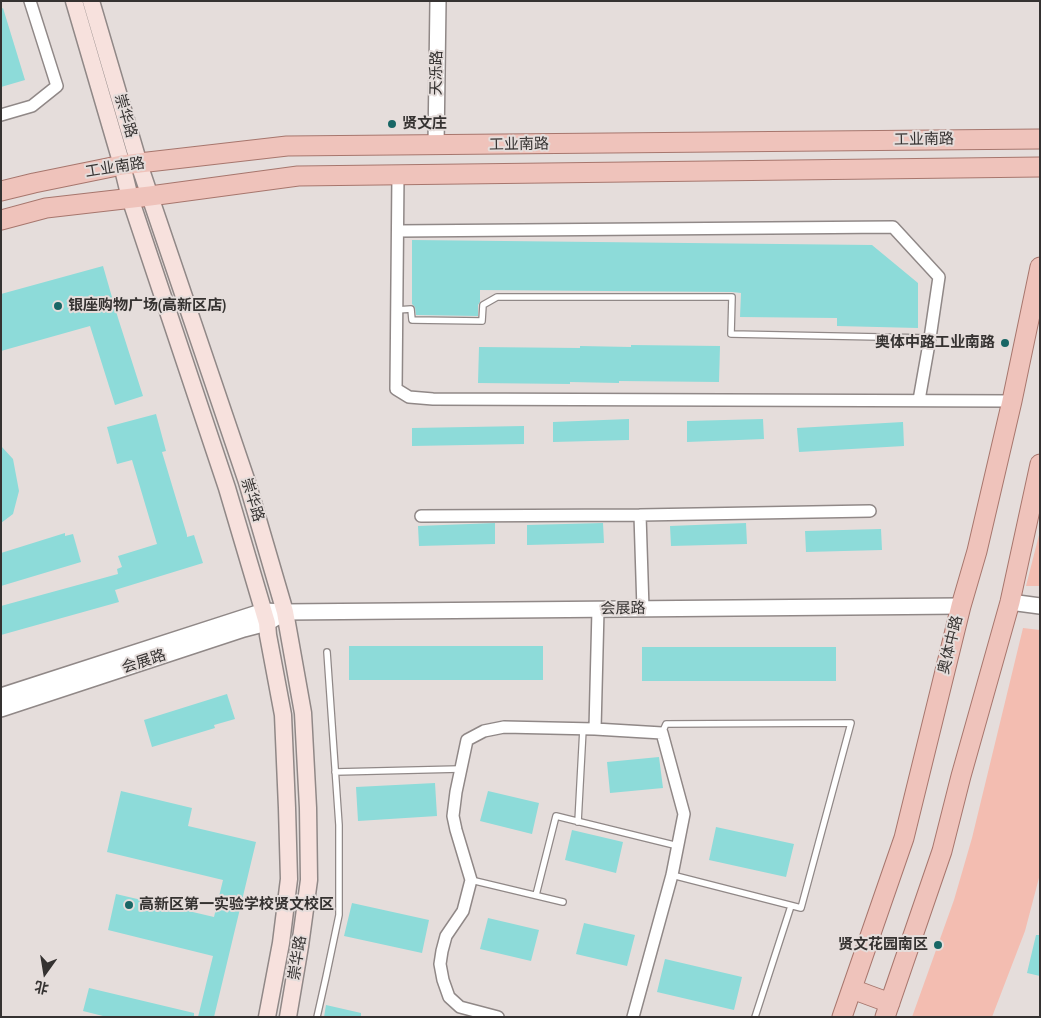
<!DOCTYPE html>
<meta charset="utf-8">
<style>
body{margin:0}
#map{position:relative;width:1041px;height:1018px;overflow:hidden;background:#e5dddb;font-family:"Archivo Narrow","Noto Sans SC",sans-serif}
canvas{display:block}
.frame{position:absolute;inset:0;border:2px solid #353231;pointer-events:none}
.north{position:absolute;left:20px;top:948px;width:50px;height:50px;-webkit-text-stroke:4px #e5dddb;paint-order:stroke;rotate:193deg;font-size:14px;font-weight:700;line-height:20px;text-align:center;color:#353231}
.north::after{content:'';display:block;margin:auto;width:18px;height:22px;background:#353231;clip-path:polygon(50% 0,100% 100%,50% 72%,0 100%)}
</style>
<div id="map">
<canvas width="1041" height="1018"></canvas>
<div class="frame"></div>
<div class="north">北</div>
</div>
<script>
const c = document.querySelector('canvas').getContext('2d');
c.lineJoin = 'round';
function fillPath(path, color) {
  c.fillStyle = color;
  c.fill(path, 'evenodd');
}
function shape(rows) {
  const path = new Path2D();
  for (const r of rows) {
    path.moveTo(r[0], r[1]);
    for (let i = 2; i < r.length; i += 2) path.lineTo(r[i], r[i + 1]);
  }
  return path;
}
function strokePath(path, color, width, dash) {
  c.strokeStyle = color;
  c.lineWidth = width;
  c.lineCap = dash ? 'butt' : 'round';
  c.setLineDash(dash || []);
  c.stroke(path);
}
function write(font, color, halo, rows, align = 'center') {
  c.font = font + ' "Archivo Narrow","Noto Sans SC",sans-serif';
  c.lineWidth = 4;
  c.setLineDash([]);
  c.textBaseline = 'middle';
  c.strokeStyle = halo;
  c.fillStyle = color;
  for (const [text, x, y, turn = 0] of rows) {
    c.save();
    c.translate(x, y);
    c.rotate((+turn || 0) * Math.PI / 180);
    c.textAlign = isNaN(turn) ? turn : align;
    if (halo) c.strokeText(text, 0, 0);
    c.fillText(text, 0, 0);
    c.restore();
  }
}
fillPath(shape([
 [1040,531,1040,586,1026,586],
 [1023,628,1040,630,1040,874,1025,931,992,1017,912,1017,954,900,972,838]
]), '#f3bdb1');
fillPath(shape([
 [3,8,25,80,1,87,1,9],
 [412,240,872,245,918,283,918,328,837,326,837,318,740,317,741,293,732,292,480,290,480,302,478,305,478,316,416,315,415,307,412,304],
 [103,266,118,318,143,396,115,405,90,326,1,351,1,294],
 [631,345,720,346,719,382,619,381,619,383,570,382,570,384,478,383,479,347,580,348,580,346,631,347],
 [156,414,166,451,162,452,187,535,187,537,194,535,203,563,115,590,119,602,1,635,1,606,118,574,117,569,122,567,118,556,157,544,132,460,117,464,107,427],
 [629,419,629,440,553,442,553,422],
 [763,419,764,439,687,442,687,421],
 [903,422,904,446,799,452,797,428],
 [524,426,524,444,412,446,412,428],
 [1,446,13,459,19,491,13,514,1,523],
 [495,523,495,544,419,546,418,526],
 [603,523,604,543,527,545,527,525],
 [746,523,747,544,671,546,670,526],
 [881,529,882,550,806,552,805,531],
 [65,533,65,536,73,534,81,562,1,586,1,553],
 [349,646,543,646,543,680,349,680],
 [642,647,836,647,836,681,642,681],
 [227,694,235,719,214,725,215,728,152,747,144,720],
 [659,757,663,788,610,793,607,762],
 [435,783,437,816,358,821,356,787],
 [121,791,192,808,188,826,256,842,214,1017,198,1017,213,956,108,930,116,894,214,917,223,880,107,852],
 [488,791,539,803,532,834,480,821],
 [716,827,794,844,786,877,709,860],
 [572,830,623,842,616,873,565,860],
 [352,903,429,920,422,953,344,936],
 [488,918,539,930,531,961,480,949],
 [584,923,635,935,627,966,576,954],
 [1036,935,1040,935,1040,976,1027,973],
 [665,959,742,977,734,1010,657,992],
 [89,988,194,1013,194,1017,107,1017,83,1011],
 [326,1005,361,1013,361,1017,324,1017]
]), '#8ddbd9');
const service = shape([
 [397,310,411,309,412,320,482,321,483,305,497,297,732,297,731,334,930,338],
 [662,733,666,724,851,723,801,908,672,875],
 [335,772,460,769],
 [578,822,583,729],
 [471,880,563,902],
 [536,895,556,816,678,846],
 [317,1017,326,977,339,915,339,825,327,652],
 [755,1017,791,906]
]);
const minor = shape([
 [1,115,32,106,57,86,30,1],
 [398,174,396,389,409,397,433,399,1012,401],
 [398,231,893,227,939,277,930,338,919,400],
 [421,516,640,515],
 [643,609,640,515,870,511],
 [595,729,598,610],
 [498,1017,460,1007,449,997,443,980,440,964,442,951,446,936,463,911,471,880,456,830,453,816,456,792,467,740,484,731,504,727,595,729,662,733,684,814,672,875,633,1017]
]);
const tertiary = shape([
 [436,145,438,1],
 [1010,602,1040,606],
 [1,696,264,611,285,612,961,606],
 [1,709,244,629,267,623,277,617]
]);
const secondary = shape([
 [74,1,122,165,130,198,227,488,267,623,268,635,283,715,287,808,289,879,281,943,267,1017],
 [91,1,139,164,247,482,285,612,303,713,308,808,309,880,300,946,288,1017]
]);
const primary = shape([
 [1,191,34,183,122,165,287,146,1040,139],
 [1,220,46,208,150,196,298,176,1040,167],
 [852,989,890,1003],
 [842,1017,904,838,961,606,977,551,1012,401,1040,267],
 [885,1017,942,851,961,776,1010,602,1040,464]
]);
strokePath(service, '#908887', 8);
strokePath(minor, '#908887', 14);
strokePath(tertiary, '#908887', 18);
strokePath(secondary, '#908887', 19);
strokePath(primary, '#a7766d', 21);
strokePath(service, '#fff', 5.5);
strokePath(minor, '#fff', 11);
strokePath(tertiary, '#fff', 15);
strokePath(secondary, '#f7e1dd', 16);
strokePath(primary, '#efc3bb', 19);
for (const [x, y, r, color] of [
 [392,124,5,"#186665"],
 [58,306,5,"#186665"],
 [1005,343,5,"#186665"],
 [129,905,5,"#186665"],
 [938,945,5,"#186665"]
]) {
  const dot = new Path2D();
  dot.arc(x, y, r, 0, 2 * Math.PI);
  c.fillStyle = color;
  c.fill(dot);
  strokePath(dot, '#e5dddb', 2);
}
write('15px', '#353231', '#e5dddb', [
 ["天泺路",437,73,-89],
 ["崇华路",125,116,74],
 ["工业南路",924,140,-1],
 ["工业南路",519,145,-1],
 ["工业南路",115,168,-9],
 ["崇华路",252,500,73],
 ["会展路",623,609,-1],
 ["奥体中路",951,645,-76],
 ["会展路",144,662,-18],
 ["崇华路",298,958,-81]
]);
write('bold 15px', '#353231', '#e5dddb', [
 ["贤文庄",402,124],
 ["银座购物广场(高新区店)",68,306],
 ["奥体中路工业南路",995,343,"right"],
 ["高新区第一实验学校贤文校区",139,905],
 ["贤文花园南区",928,945,"right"]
], 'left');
</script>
